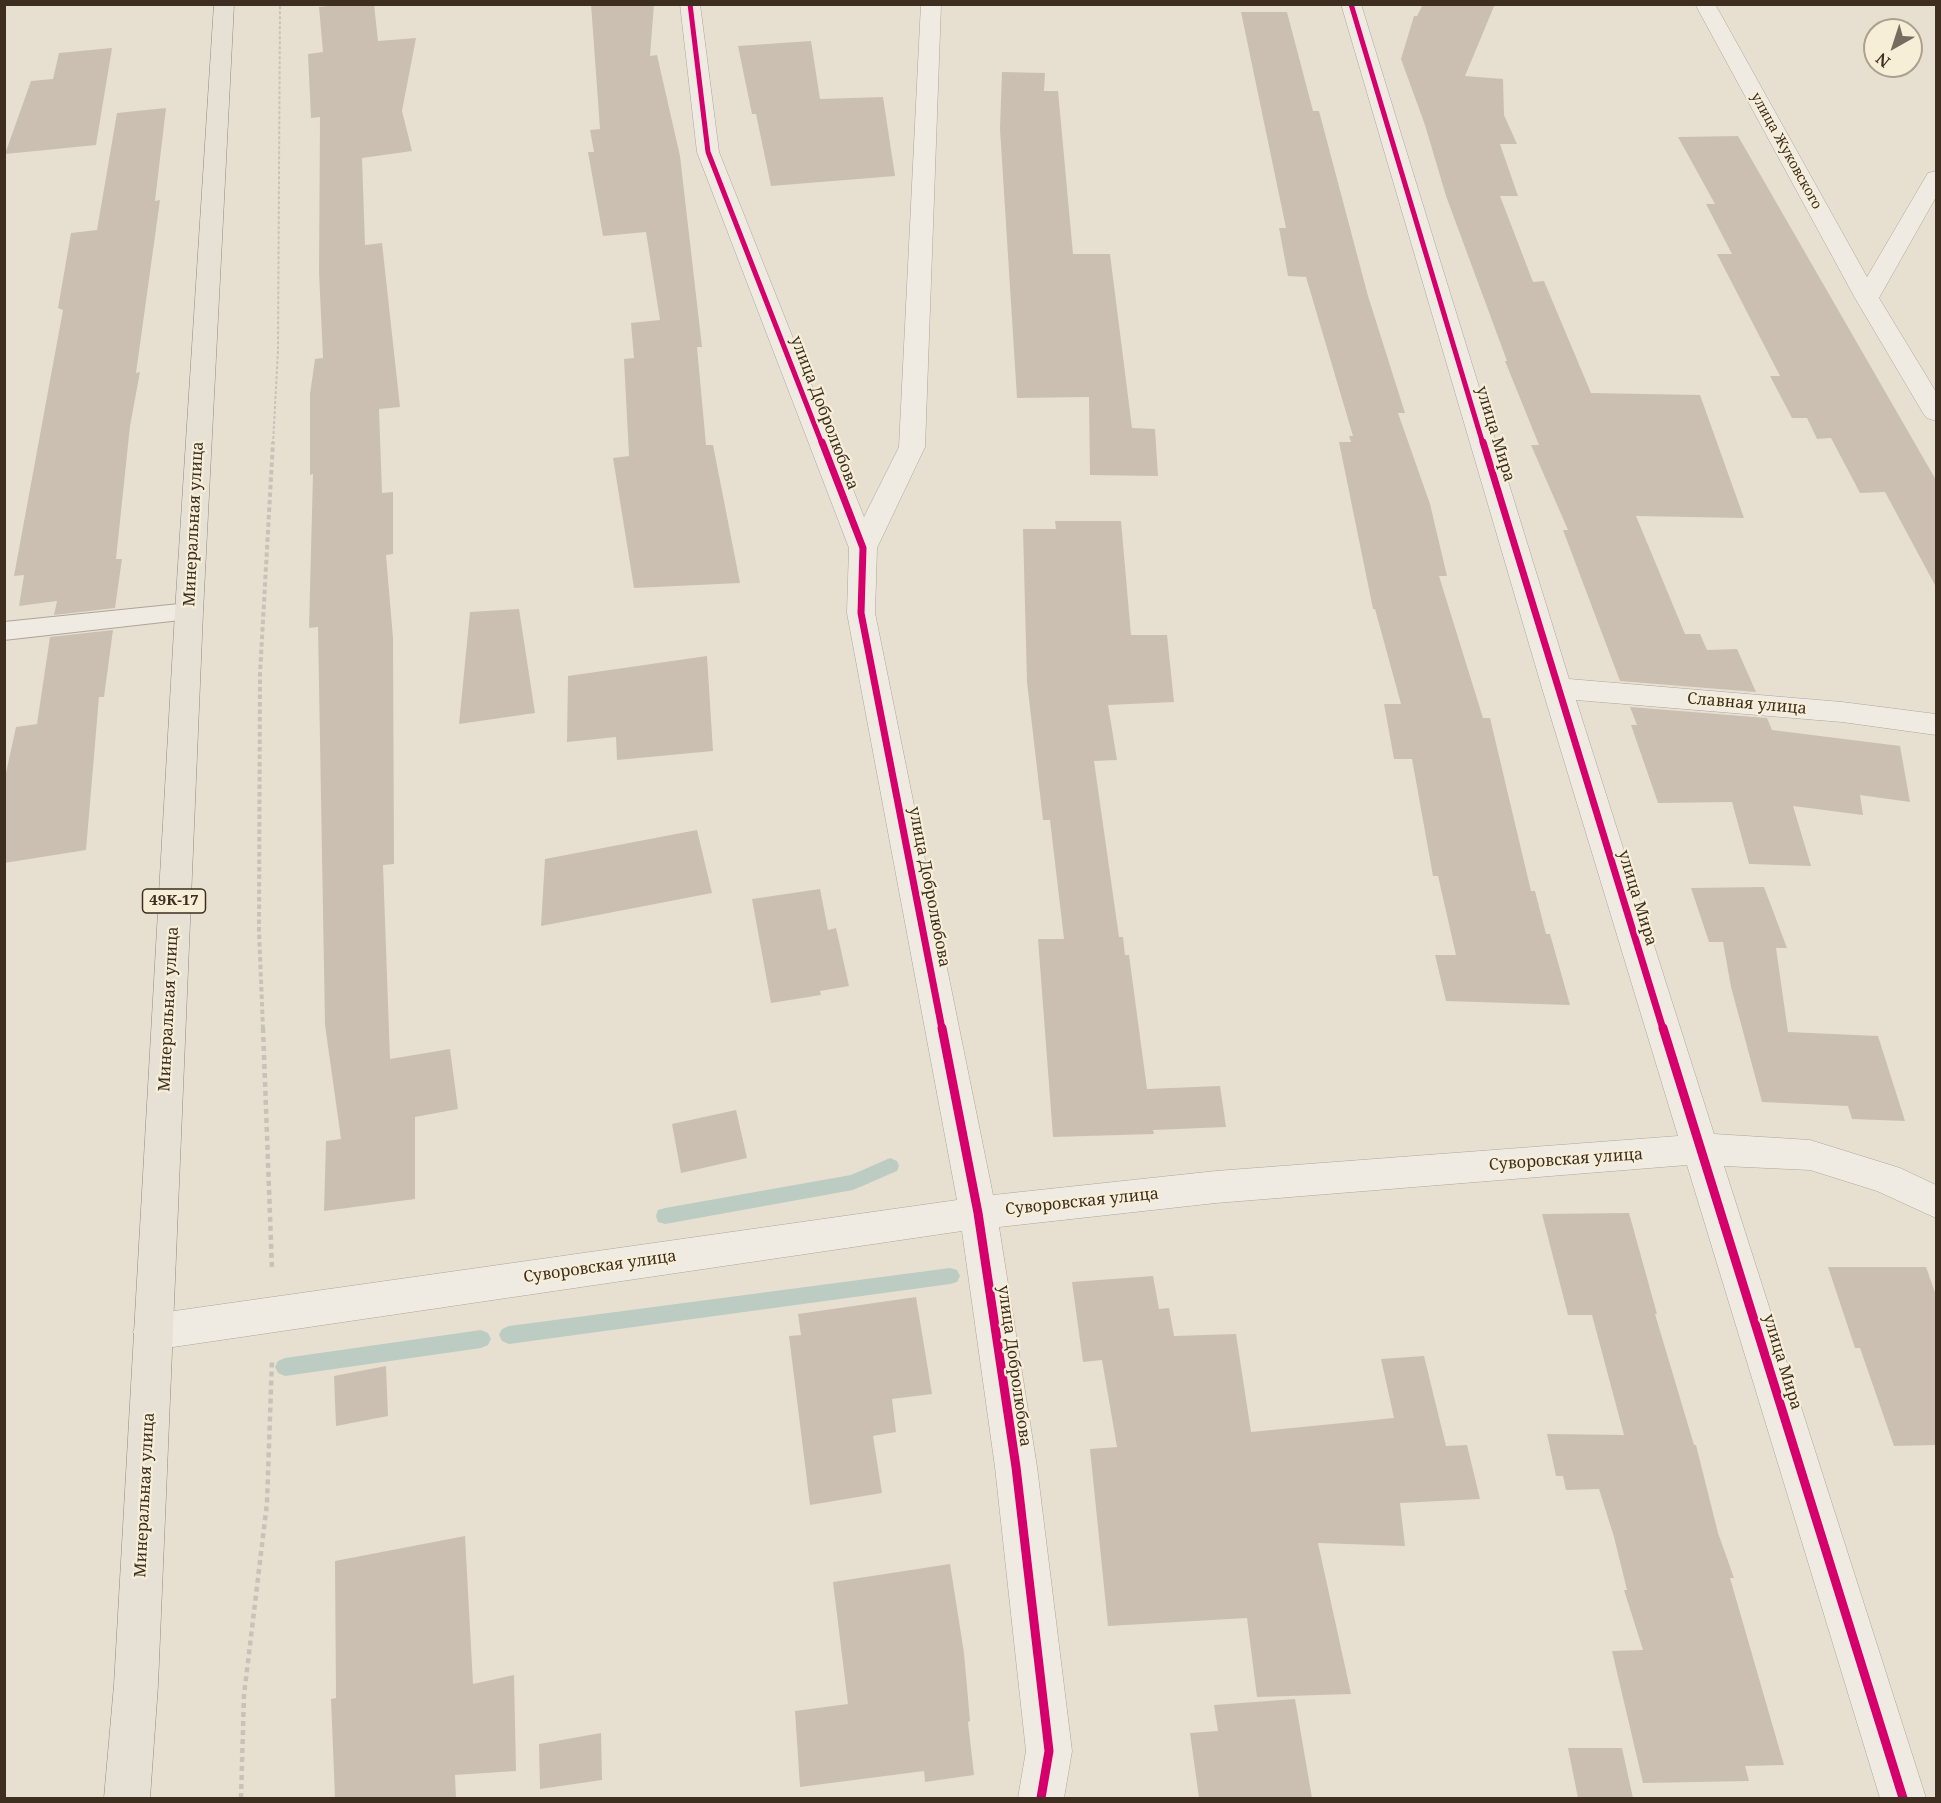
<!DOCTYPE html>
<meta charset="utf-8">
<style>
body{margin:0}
#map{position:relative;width:1941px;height:1803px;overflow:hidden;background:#e7e0d1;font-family:"Noto Serif",serif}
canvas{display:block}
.frame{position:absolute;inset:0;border:6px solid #3d2e20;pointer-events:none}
.north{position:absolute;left:1863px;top:18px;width:60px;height:60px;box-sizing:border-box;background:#f7eed8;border:2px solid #ada18e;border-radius:50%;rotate:219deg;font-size:16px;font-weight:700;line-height:24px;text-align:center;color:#3d2e20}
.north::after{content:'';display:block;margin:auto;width:21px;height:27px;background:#786c5e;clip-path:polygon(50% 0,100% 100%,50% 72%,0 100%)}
</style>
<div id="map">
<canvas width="1941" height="1803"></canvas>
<div class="frame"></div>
<div class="north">N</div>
</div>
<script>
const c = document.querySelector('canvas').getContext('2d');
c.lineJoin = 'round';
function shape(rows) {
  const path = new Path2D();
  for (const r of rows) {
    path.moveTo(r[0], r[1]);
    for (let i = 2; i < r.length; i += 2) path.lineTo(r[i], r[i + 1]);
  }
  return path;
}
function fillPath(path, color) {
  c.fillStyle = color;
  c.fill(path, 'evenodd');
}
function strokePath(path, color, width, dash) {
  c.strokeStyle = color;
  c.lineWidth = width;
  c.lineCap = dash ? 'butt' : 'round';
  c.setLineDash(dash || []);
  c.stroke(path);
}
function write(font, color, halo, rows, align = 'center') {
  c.font = font + ' "Noto Serif",serif';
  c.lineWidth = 4.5;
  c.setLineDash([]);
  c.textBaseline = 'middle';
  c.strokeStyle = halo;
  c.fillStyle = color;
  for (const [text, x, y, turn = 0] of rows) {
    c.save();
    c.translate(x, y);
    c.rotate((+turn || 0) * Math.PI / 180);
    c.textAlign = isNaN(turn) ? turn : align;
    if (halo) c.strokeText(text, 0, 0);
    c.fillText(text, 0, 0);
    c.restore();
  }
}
fillPath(shape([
 [890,1158,897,1161,899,1166,897,1171,853,1190,665,1224,658,1222,656,1216,658,1210,665,1208,851,1175,890,1158],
 [950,1268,957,1270,960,1276,957,1282,950,1284,509,1344,502,1341,499,1335,502,1329,509,1326,950,1268],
 [481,1330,488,1333,491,1339,488,1345,481,1348,285,1376,278,1373,275,1367,278,1361,285,1358,481,1330]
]), '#bcccc2');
fillPath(shape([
 [346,4,374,4,378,41,416,38,402,111,412,151,362,158,365,245,382,243,400,407,379,409,382,493,393,492,393,554,386,555,393,638,394,864,383,865,390,1059,450,1049,458,1109,415,1117,415,1199,324,1211,326,1141,341,1139,325,1025,318,627,309,628,313,474,310,475,310,394,315,359,323,358,319,272,320,117,311,118,308,54,323,52,319,7],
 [591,4,654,4,650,56,657,55,680,156,702,347,697,347,706,445,713,445,740,583,634,588,613,458,629,456,624,359,634,358,631,323,660,320,646,232,603,236,588,152,594,152,590,130,600,129],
 [1423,4,1495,4,1465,76,1503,79,1504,115,1517,144,1500,144,1518,196,1500,196,1533,282,1544,281,1591,393,1700,395,1744,518,1636,516,1685,634,1700,634,1707,650,1737,649,1756,692,1620,681,1563,530,1568,530,1531,445,1539,445,1505,361,1507,361,1446,196,1425,125,1401,59,1414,16,1417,16],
 [1241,12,1287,12,1313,111,1319,111,1368,296,1405,413,1398,413,1430,504,1447,576,1439,576,1483,718,1490,718,1531,891,1535,891,1546,934,1550,934,1570,1005,1446,1001,1435,955,1456,955,1438,876,1433,876,1412,759,1394,759,1384,704,1401,704,1375,609,1373,609,1339,442,1351,442,1349,436,1353,436,1306,277,1288,276,1279,228,1286,228],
 [811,41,820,99,883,97,895,176,771,186,756,114,752,114,738,46],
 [112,48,96,145,5,154,31,81,53,79,59,53],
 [1002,72,1045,73,1044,91,1058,91,1073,254,1110,254,1132,428,1155,429,1158,476,1090,475,1089,397,1017,398,1000,129],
 [166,108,155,201,160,200,136,373,140,372,130,426,116,559,122,559,115,608,54,615,57,601,19,606,24,575,14,576,63,310,58,308,71,233,97,230,117,113],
 [1738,136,1936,480,1936,587,1885,492,1860,493,1831,438,1817,439,1807,418,1792,418,1770,376,1780,376,1717,254,1732,254,1706,204,1715,204,1678,137],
 [1055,521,1121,521,1131,635,1167,635,1174,702,1108,705,1117,760,1094,761,1119,937,1123,937,1125,955,1129,955,1147,1089,1220,1086,1226,1127,1153,1130,1154,1134,1053,1137,1038,939,1064,939,1050,820,1043,820,1027,682,1023,529,1056,529],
 [519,609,535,713,459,724,470,612],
 [113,630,104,697,99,697,86,850,4,863,4,782,16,727,37,724,50,637],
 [707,656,713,751,617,760,616,737,567,742,568,676],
 [1630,707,1767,718,1772,730,1900,746,1910,802,1860,795,1863,815,1793,806,1811,866,1749,864,1732,802,1658,803,1631,725,1637,725],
 [697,830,712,893,541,926,545,859],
 [1764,887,1787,948,1776,948,1788,1032,1878,1036,1905,1121,1852,1119,1848,1106,1762,1102,1731,987,1723,942,1709,942,1691,888],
 [820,889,828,930,836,928,849,986,820,991,821,995,771,1003,752,899],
 [736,1110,747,1158,681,1173,672,1124],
 [1629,1213,1657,1314,1655,1314,1694,1445,1696,1445,1718,1533,1734,1578,1730,1578,1784,1765,1745,1766,1749,1781,1643,1783,1612,1651,1643,1650,1624,1590,1627,1590,1614,1537,1599,1489,1566,1490,1563,1476,1556,1476,1547,1434,1624,1435,1592,1315,1568,1315,1542,1214],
 [1828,1267,1926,1267,1936,1295,1936,1445,1894,1446,1860,1348,1855,1348],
 [1153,1276,1159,1309,1169,1308,1174,1336,1236,1334,1251,1432,1394,1418,1381,1359,1424,1356,1446,1446,1467,1445,1480,1499,1400,1503,1405,1546,1318,1543,1351,1694,1257,1697,1247,1618,1108,1626,1090,1449,1117,1447,1102,1360,1083,1362,1072,1282],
 [916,1297,932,1394,892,1399,896,1432,873,1436,882,1493,810,1505,789,1336,801,1335,798,1314],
 [386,1366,388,1416,336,1426,334,1376],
 [465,1536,473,1684,514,1675,516,1771,455,1775,456,1798,335,1798,331,1699,336,1698,335,1561],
 [950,1564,964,1653,970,1721,968,1722,974,1775,925,1782,924,1771,800,1787,795,1711,848,1704,833,1582],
 [1295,1699,1312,1798,1199,1798,1190,1733,1218,1731,1214,1705],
 [601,1733,602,1780,540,1789,539,1744],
 [1568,1748,1622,1748,1633,1798,1578,1798]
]), '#cbbfb2');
const service = shape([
 [189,603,198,606,202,612,198,618,4,640,4,622,189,603]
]);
const minor = shape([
 [680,4,700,4,719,152,864,517,899,447,921,4,941,4,925,447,877,548,875,613,993,1195,1216,1171,1678,1136,1542,688,1341,4,1361,4,1569,679,1842,702,1936,714,1936,735,1842,722,1576,700,1714,1134,1810,1140,1900,1168,1936,1185,1936,1218,1877,1191,1810,1170,1724,1166,1926,1798,1880,1798,1687,1165,1216,1203,999,1227,1037,1467,1072,1751,1064,1798,1018,1798,1026,1751,995,1467,962,1231,153,1350,139,1344,133,1332,139,1320,153,1314,957,1200,847,613,849,548,697,152,680,4],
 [1695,4,1715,4,1867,277,1925,178,1928,173,1936,171,1936,197,1879,298,1936,392,1936,421,1927,418,1923,413,1855,298,1695,4]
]);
const primary = shape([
 [214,4,234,4,203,612,158,1685,150,1798,104,1798,114,1685,175,612,214,4]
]);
strokePath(service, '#ada599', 2);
strokePath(minor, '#ada599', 1);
strokePath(primary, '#928b80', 1);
strokePath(shape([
 [273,444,278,350,280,4]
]), '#c8c2b9', 2, [3, 2]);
strokePath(shape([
 [263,1029,259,930,260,674,273,442]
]), '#c8c2b9', 4, [4.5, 3]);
strokePath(shape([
 [263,1028,272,1269],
 [241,1798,244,1695,267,1503,272,1360]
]), '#c8c2b9', 4.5, [5, 4]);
fillPath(service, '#efebe3');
fillPath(minor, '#efebe3');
fillPath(primary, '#e6e1d4');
strokePath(shape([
 [690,4,708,152,822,444],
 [1351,4,1483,444]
]), '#d6006c', 5);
strokePath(shape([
 [822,442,863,548,861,613,942,1029],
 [1483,442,1663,1029]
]), '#d6006c', 7);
strokePath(shape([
 [942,1028,978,1213,1016,1467,1049,1751,1041,1798],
 [1663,1028,1903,1798]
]), '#d6006c', 9);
write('14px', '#3d2e20', '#f7eed8', [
 ["улица Жуковского",1786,151,61]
]);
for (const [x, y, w] of [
 [174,901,63]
]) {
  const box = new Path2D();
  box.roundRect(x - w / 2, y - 12, w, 24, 4.5);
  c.fillStyle = '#f7eed8';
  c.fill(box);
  strokePath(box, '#3d2e20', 1.5);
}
write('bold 15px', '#3d2e20', null, [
 ["49К-17",174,901]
]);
write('16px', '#3d2e20', '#f7eed8', [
 ["улица Добролюбова",824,413,69],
 ["улица Мира",1495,434,73],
 ["Минеральная улица",194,524,-87],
 ["Славная улица",1747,704,5],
 ["улица Добролюбова",929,887,79],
 ["улица Мира",1637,898,73],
 ["Минеральная улица",169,1009,-87],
 ["Суворовская улица",1566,1160,-4],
 ["Суворовская улица",1082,1202,-6],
 ["Суворовская улица",600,1267,-8],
 ["улица Мира",1782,1362,73],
 ["улица Добролюбова",1014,1366,82],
 ["Минеральная улица",145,1495,-87]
]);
</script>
